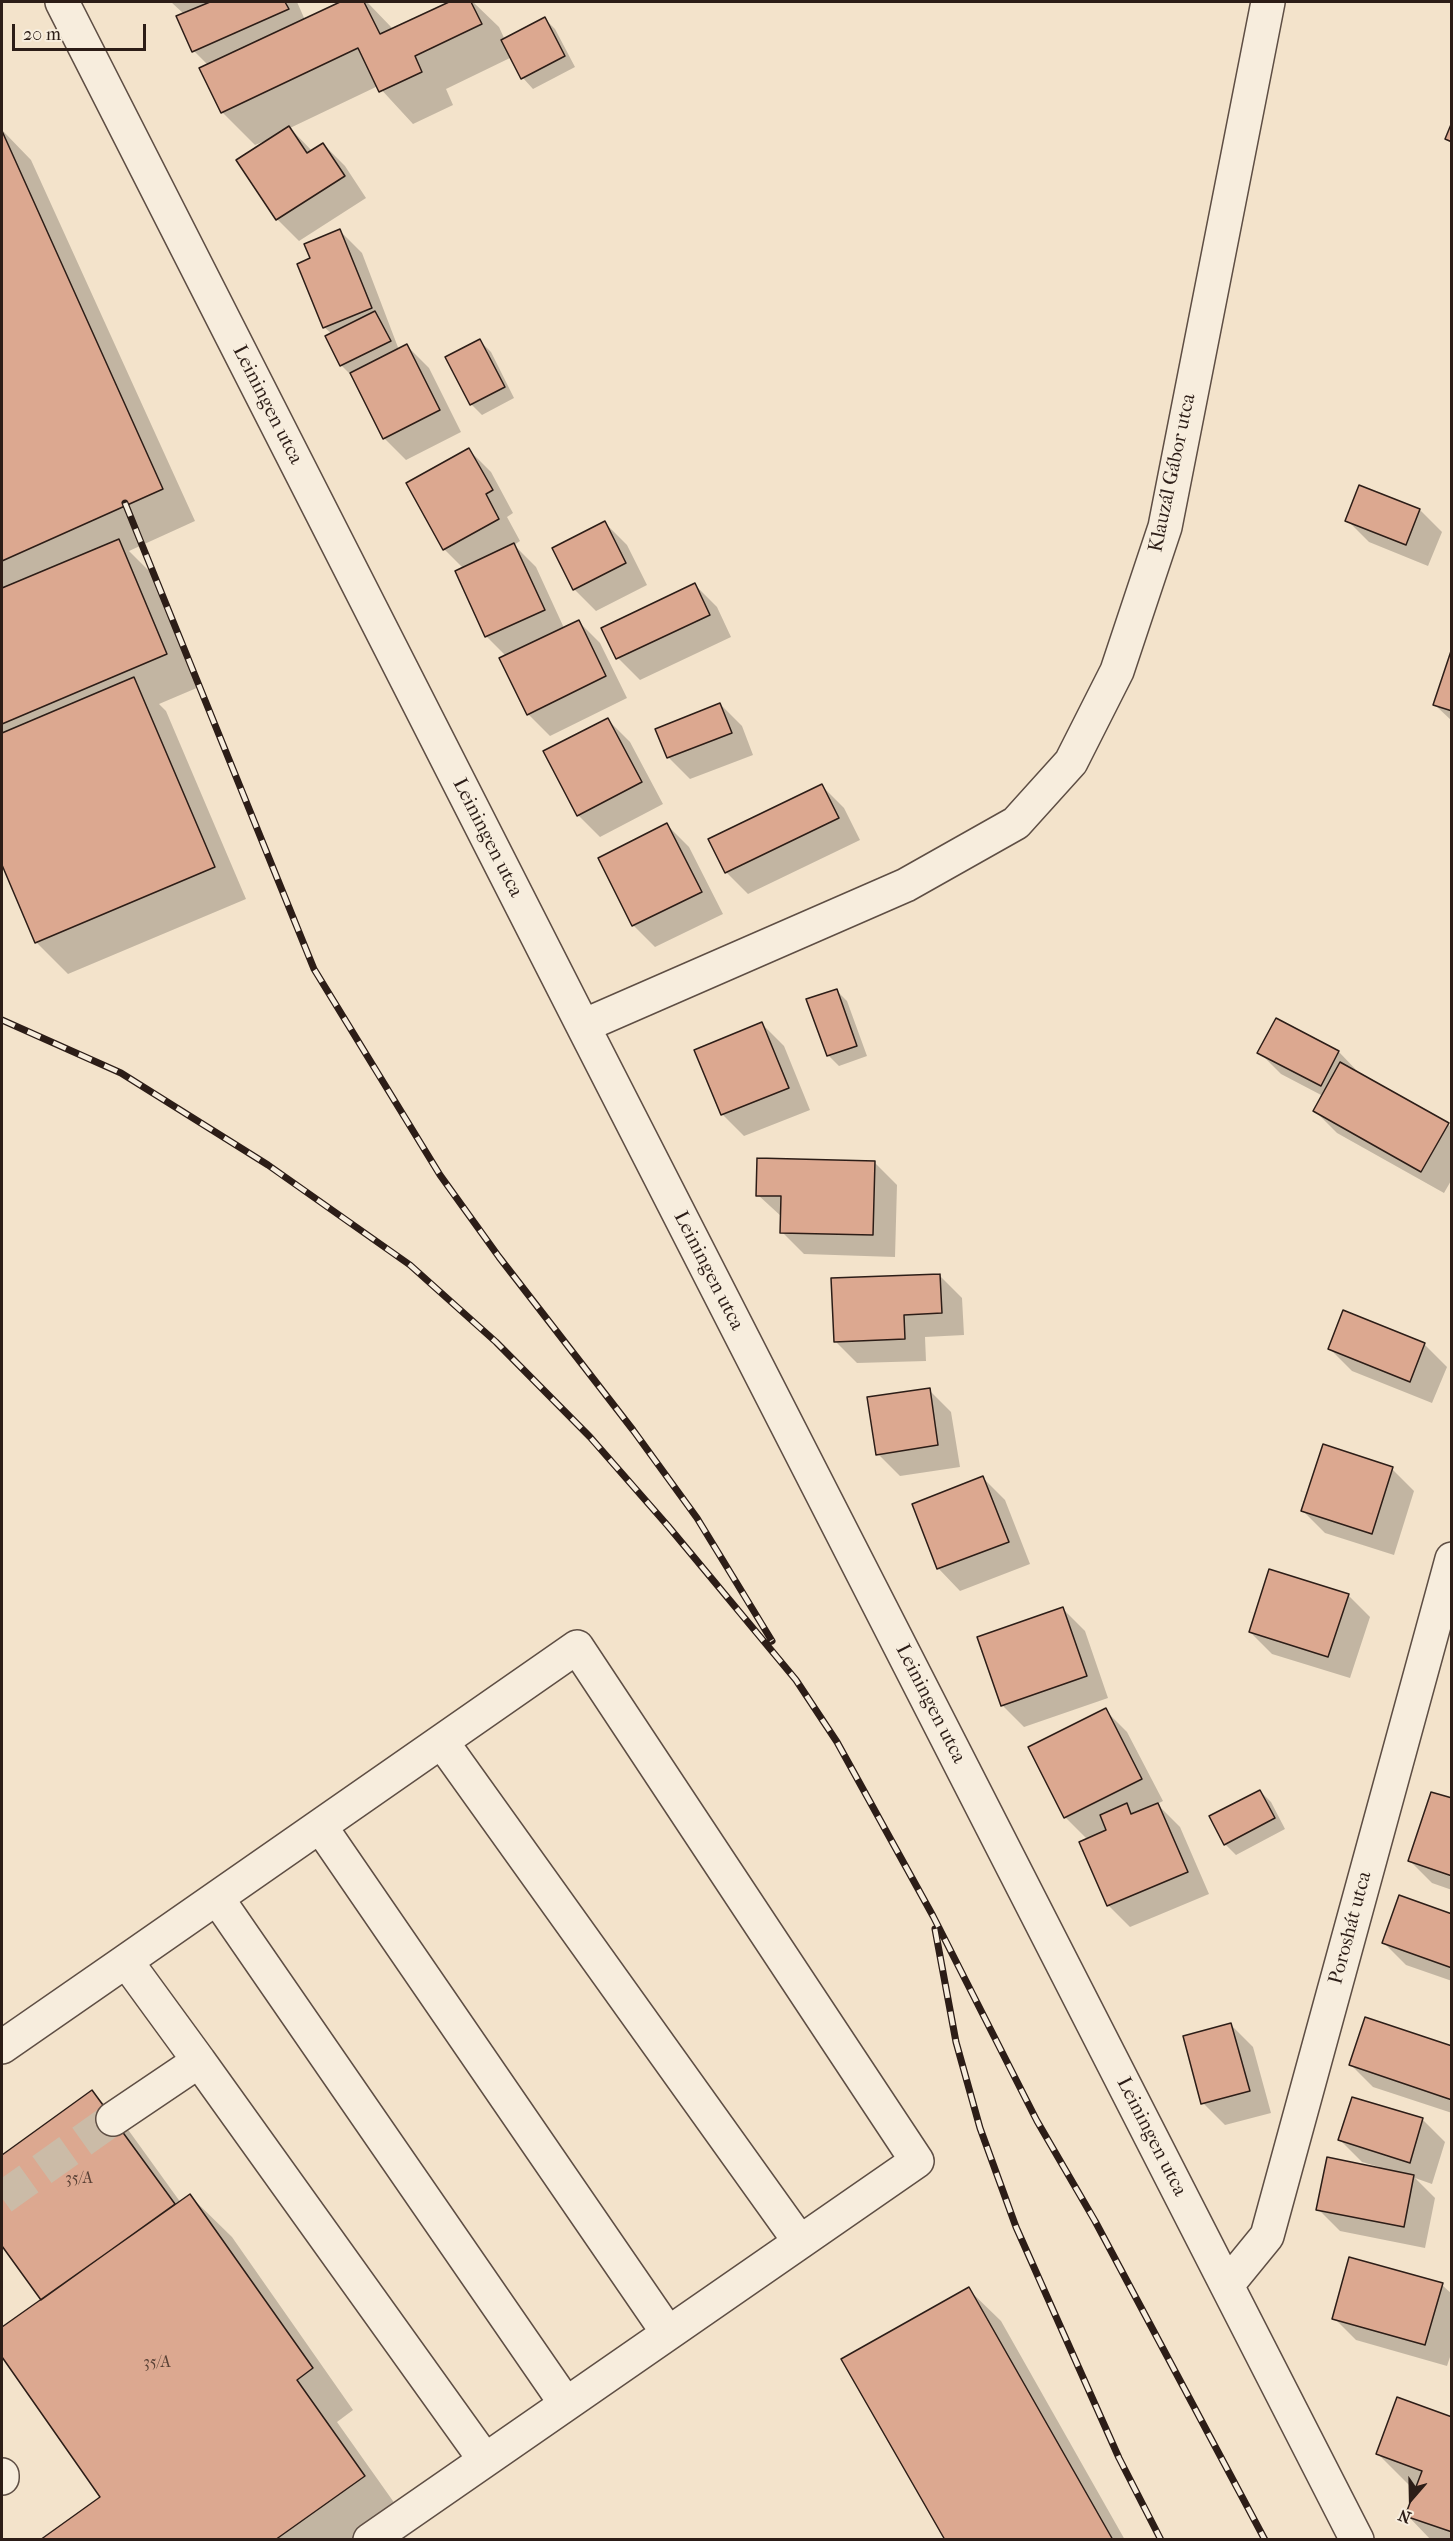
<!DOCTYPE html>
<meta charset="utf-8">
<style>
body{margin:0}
#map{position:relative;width:1453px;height:2541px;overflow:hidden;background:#f3e3cb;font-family:"IM FELL French Canon",serif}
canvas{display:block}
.frame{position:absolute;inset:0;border:3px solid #2c1d17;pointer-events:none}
.north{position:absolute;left:1381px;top:2469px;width:60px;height:60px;-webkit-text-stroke:4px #f7eddd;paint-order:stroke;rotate:200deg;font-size:16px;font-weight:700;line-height:24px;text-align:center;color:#2c1d17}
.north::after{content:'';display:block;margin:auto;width:21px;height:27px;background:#2c1d17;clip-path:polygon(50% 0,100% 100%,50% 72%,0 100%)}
.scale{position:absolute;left:12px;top:24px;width:134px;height:27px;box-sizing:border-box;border:3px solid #2c1d17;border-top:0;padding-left:8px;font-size:18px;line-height:21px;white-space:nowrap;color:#2c1d17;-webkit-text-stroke:4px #f7eddd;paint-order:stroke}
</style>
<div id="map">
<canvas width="1453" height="2541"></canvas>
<div class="frame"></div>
<div class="north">N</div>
<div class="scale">20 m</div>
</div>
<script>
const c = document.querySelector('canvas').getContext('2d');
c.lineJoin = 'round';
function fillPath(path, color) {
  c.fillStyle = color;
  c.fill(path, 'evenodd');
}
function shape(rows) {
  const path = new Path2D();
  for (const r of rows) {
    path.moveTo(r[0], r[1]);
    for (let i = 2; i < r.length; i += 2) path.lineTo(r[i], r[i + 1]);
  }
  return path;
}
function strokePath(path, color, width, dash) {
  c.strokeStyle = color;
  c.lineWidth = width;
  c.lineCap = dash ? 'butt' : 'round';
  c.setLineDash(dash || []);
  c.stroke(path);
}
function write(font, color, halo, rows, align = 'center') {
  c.font = font + ' "IM FELL French Canon",serif';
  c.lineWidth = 4.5;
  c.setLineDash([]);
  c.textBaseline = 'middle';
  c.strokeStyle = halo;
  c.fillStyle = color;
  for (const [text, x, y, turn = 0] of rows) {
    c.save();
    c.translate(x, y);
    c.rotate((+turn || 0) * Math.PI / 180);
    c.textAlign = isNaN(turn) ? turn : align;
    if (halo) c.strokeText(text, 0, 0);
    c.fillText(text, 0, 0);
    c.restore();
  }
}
fillPath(shape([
 [171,2,297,2,305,20,343,2,367,2,393,29,452,2,473,2,499,27,505,40,544,18,555,29,575,67,533,89,523,78,512,57,446,89,453,105,413,124,378,86,290,128,312,151,323,144,345,166,366,198,299,241,277,219,270,139,255,145,222,112,201,69,209,66,194,51,184,14],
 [2,130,31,160,195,521,129,551,151,573,199,687,159,704,166,711,246,899,68,974,36,942,2,861],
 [340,231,362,253,399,350,407,346,429,368,461,432,406,460,384,438,352,376,341,365,327,337,332,334,324,327,312,259],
 [480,341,491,352,514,398,482,415,471,404],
 [469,450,491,472,513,513,507,517,520,541,514,545,536,567,564,628,578,621,600,643,627,698,550,736,528,714,506,656,486,636,463,568,444,549],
 [1420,510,1442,532,1428,566,1369,542,1347,520],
 [605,523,627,545,647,585,596,611,574,589],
 [695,585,717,607,731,637,640,680,618,658,603,628],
 [1452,653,1452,721,1435,705],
 [720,704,742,726,753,755,690,779,668,757],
 [608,720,630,742,663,804,600,837,578,815],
 [822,786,844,808,860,840,748,894,726,872],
 [667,825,689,847,723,914,655,947,633,925],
 [837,991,847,1001,867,1056,839,1066,828,1055],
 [1276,1020,1339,1052,1361,1075,1452,1127,1452,1179,1444,1193,1337,1133,1315,1111,1323,1096,1281,1074,1259,1052],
 [762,1024,784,1046,810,1110,744,1136,722,1114],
 [875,1163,897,1185,895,1257,804,1254,782,1232,782,1217,758,1195],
 [940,1276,962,1298,964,1335,925,1337,926,1361,857,1363,835,1341],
 [1344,1312,1425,1345,1447,1367,1432,1403,1352,1371,1330,1349],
 [929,1390,951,1412,960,1467,900,1476,878,1454],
 [1392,1469,1414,1491,1394,1555,1325,1533,1303,1511],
 [983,1478,1005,1500,1030,1564,960,1591,938,1568,914,1505],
 [1348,1595,1370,1617,1350,1678,1272,1654,1250,1632],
 [1063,1609,1085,1631,1108,1698,1024,1727,1002,1705],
 [1105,1710,1127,1732,1163,1801,1157,1804,1180,1827,1209,1894,1130,1927,1108,1905,1088,1840,1065,1817],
 [1260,1791,1271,1802,1285,1829,1236,1855,1225,1844],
 [1452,1800,1452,1890,1432,1883,1410,1861],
 [1452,1915,1452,1981,1406,1965,1384,1943],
 [1231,2025,1253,2047,1271,2113,1225,2125,1203,2103],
 [1452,2047,1452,2113,1373,2087,1351,2065],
 [92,2092,124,2124,181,2203,190,2196,232,2237,353,2410,337,2422,405,2518,375,2540,43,2540,102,2498,2,2355,2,2329,43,2300,2,2243,2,2156],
 [1353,2098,1423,2120,1445,2142,1432,2184,1415,2178,1435,2198,1425,2248,1340,2231,1318,2209,1378,2169,1379,2167,1362,2162,1340,2140],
 [1442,2285,1452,2294,1452,2351,1447,2366,1356,2340,1334,2318],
 [968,2289,1001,2321,1125,2540,946,2540],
 [1452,2419,1452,2540,1431,2540,1407,2515,1417,2489,1410,2486,1378,2454]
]), '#0003');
const building = shape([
 [210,2,285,2,289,9,192,52,176,16,210,2],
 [340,2,364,2,380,34,449,2,471,2,482,24,415,56,422,72,379,92,358,48,221,113,199,68,340,2],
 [545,17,565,56,521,79,501,40,545,17],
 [1452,122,1452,142,1445,139,1452,122],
 [289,126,307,153,323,143,345,176,276,220,236,160,289,126],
 [2,131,163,489,2,561,2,131],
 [340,229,372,308,323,328,297,264,310,258,304,244,340,229],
 [375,311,391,341,340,366,325,336,375,311],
 [480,339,505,387,470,405,445,357,480,339],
 [407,344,440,410,383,439,350,373,407,344],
 [469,448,493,490,486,494,499,519,443,550,406,483,469,448],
 [1359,485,1420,509,1406,545,1345,521,1359,485],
 [605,521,626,563,573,590,552,548,605,521],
 [119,539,167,654,2,724,2,588,119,539],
 [514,543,545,610,485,637,455,571,514,543],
 [695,583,710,615,616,659,601,628,695,583],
 [579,620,606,676,527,715,499,658,579,620],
 [1452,648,1452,711,1433,705,1452,648],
 [134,677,215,867,35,943,2,865,2,733,134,677],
 [720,703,732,733,667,758,655,729,720,703],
 [608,718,642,782,577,816,543,751,608,718],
 [822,784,839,818,725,873,708,839,822,784],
 [667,823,702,892,632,926,598,858,667,823],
 [837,989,857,1046,827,1056,806,999,837,989],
 [1276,1018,1339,1051,1321,1086,1257,1053,1276,1018],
 [762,1022,789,1088,721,1115,694,1050,762,1022],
 [1340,1062,1449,1123,1421,1172,1313,1111,1340,1062],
 [757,1158,875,1161,873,1235,780,1233,781,1196,756,1196,757,1158],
 [940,1274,942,1313,904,1315,905,1339,834,1342,831,1278,940,1274],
 [1343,1310,1425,1343,1410,1382,1328,1349,1343,1310],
 [930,1388,938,1445,876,1455,867,1397,930,1388],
 [1323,1444,1393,1467,1372,1534,1301,1511,1323,1444],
 [983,1476,1009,1542,937,1569,912,1504,983,1476],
 [1269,1569,1349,1594,1328,1657,1249,1632,1269,1569],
 [1063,1607,1087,1676,1001,1706,977,1637,1063,1607],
 [1106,1708,1142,1779,1064,1818,1028,1747,1106,1708],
 [1260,1790,1275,1818,1224,1845,1209,1816,1260,1790],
 [1431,1792,1452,1798,1452,1876,1408,1861,1431,1792],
 [1127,1803,1131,1814,1158,1803,1188,1872,1107,1906,1079,1842,1106,1830,1100,1815,1127,1803],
 [1399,1895,1452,1914,1452,1968,1382,1943,1399,1895],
 [1365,2017,1452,2046,1452,2100,1349,2065,1365,2017],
 [1231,2023,1250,2091,1201,2104,1183,2036,1231,2023],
 [92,2090,175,2204,41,2300,2,2246,2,2155,92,2090],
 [1352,2097,1423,2118,1410,2163,1338,2140,1352,2097],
 [1327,2157,1414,2175,1404,2227,1316,2210,1327,2157],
 [190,2194,313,2368,297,2380,365,2476,275,2540,40,2540,100,2497,2,2357,2,2327,190,2194],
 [1349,2257,1443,2283,1425,2345,1332,2319,1349,2257],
 [969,2287,1113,2540,945,2540,841,2359,969,2287],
 [1397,2397,1452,2417,1452,2532,1405,2516,1422,2471,1376,2454,1397,2397]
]);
fillPath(building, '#dca890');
strokePath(building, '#2c1d17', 1.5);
strokePath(shape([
 [2,2198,113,2119]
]), '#cbbba7', 33, [33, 16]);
const minor = shape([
 [62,2,583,1026,1357,2540],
 [583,1026,906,885,1016,823,1071,762,1117,671,1165,527,1268,2],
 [442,1742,800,2242],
 [320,1826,668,2333],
 [217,1898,566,2404],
 [126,1961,577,1647,917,2161,370,2540],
 [2,2047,126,1961,199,2061,113,2119],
 [199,2061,485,2460],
 [1227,2285,1267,2236,1452,1559],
 [2,2475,2,2478]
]);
strokePath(minor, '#5e4e44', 36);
strokePath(minor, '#f7eddd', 33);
const rail = shape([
 [125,503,314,969,440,1175,499,1257,633,1430,697,1518,772,1641],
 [2,1020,121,1073,268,1165,410,1265,496,1342,590,1437,668,1526,796,1680,837,1742,933,1916,1037,2121,1095,2221,1265,2540],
 [935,1929,956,2042,980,2128,1016,2227,1119,2458,1161,2540]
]);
strokePath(rail, '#2c1d17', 7);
strokePath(rail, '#f7eddd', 4.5, [14]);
write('16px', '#584035', null, [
 ["35/A",79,2179],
 ["35/A",157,2363]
]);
write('20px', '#2c1d17', '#f7eddd', [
 ["Leiningen utca",267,405,63],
 ["Klauzál Gábor utca",1173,473,-78],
 ["Leiningen utca",487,838,63],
 ["Leiningen utca",708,1271,63],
 ["Leiningen utca",930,1704,63],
 ["Poroshát utca",1351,1928,-75],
 ["Leiningen utca",1151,2137,63]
]);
</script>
